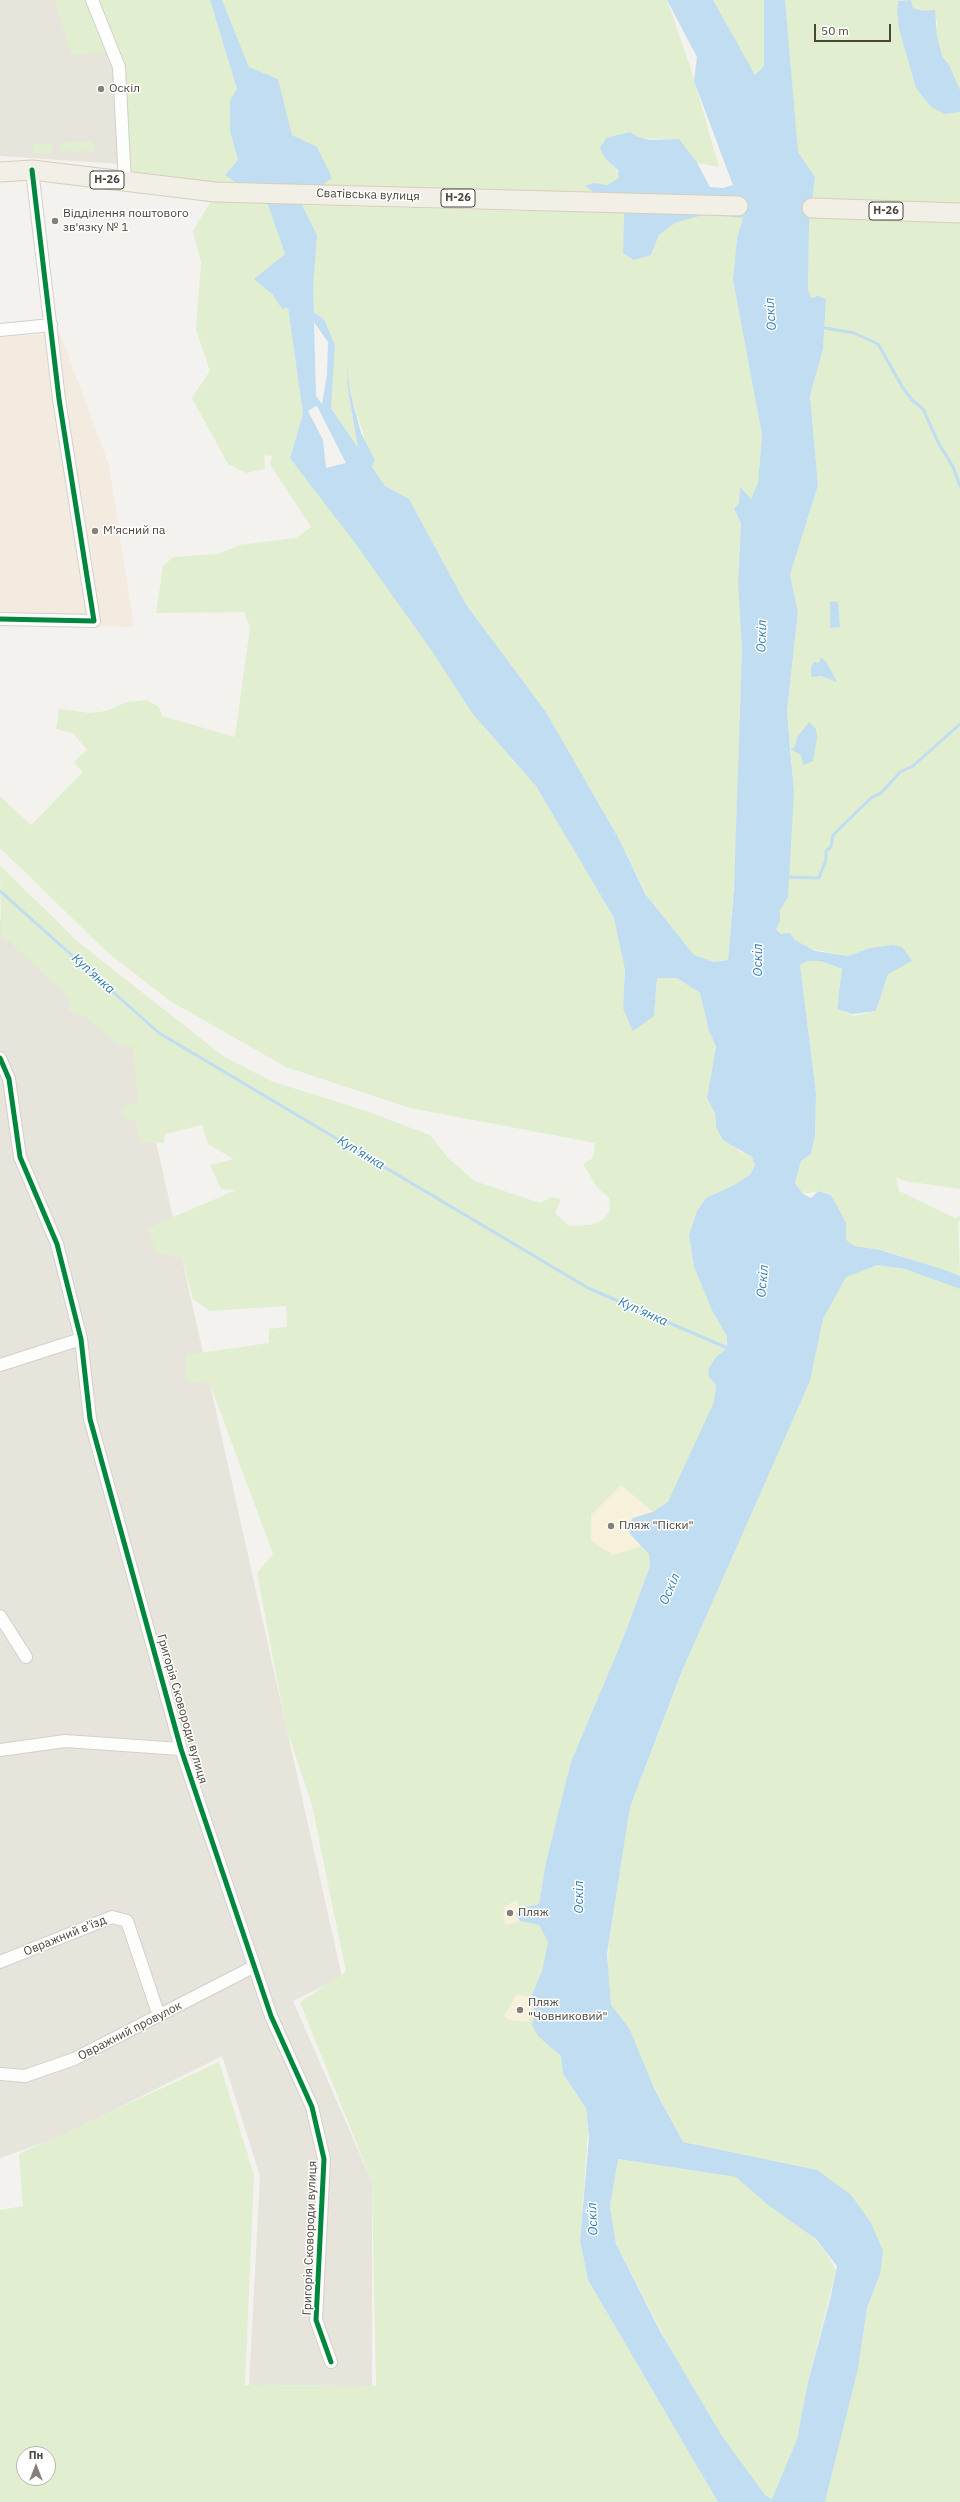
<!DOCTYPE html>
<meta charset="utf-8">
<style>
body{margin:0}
#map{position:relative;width:960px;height:2502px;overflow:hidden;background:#f4f2ee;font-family:"IBM Plex Sans",sans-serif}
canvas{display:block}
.north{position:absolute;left:16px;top:2446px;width:40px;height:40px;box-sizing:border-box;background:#fff;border:1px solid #b7b4b0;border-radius:50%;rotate:0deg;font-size:11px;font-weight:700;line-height:16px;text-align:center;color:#4b4439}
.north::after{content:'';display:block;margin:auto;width:14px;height:18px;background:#868178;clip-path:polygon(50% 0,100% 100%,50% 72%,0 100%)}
.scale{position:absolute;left:814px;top:24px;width:77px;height:18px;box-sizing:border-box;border:2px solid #4b4439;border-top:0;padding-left:5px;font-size:12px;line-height:14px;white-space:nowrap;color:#4b4439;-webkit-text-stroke:3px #fff;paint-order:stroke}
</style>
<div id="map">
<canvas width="960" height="2502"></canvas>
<div class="north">Пн</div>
<div class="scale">50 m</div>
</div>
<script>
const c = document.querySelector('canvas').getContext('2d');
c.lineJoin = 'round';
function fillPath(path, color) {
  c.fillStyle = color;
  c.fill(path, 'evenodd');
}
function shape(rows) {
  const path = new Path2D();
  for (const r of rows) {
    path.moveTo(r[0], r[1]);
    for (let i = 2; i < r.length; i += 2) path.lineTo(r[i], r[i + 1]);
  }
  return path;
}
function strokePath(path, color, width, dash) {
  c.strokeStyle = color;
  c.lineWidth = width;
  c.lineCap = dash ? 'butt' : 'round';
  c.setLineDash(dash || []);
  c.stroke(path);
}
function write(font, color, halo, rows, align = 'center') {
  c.font = font + ' "IBM Plex Sans",sans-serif';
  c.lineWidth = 3;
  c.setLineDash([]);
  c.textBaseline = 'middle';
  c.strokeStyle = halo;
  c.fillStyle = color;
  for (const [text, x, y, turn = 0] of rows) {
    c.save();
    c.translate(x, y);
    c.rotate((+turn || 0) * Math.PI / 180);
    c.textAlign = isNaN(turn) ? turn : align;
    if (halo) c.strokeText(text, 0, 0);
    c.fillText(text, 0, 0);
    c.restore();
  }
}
fillPath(shape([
 [0,0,105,0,134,165,0,156],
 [0,919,134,1043,342,1977,293,2001,372,2182,372,2386,249,2385,260,2176,222,2056,62,2136,0,2158]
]), '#e7e4dc');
fillPath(shape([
 [60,333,109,465,134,627,0,625,0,336]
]), '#f3ebdf');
fillPath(shape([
 [55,0,92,0,113,51,71,55],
 [97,0,210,0,237,89,240,186,131,171,124,88],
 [222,0,667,0,690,66,719,167,697,163,679,139,606,138,600,148,622,178,607,185,586,186,599,195,321,186,303,141,292,135,278,79,249,67],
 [713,0,764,0,764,66,756,75,742,55],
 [785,0,910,0,898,1,899,29,916,88,931,107,945,114,960,112,960,1189,904,1181,896,1177,899,1191,955,1218,960,1216,960,1221,958,1221,960,1276,886,1251,862,1248,846,1276,877,1265,905,1269,960,1289,960,2502,825,2502,858,2369,867,2308,880,2274,817,2170,683,2142,611,2005,608,1969,609,1943,630,1807,686,1662,810,1381,823,1319,846,1276,832,1195,818,1191,803,1194,795,1183,801,1161,811,1154,815,1136,816,1093,800,965,807,961,820,961,842,970,837,1008,854,1016,876,1011,888,974,870,948,848,956,811,949,795,940,790,933,781,934,776,929,794,791,787,711,798,612,790,575,818,485,810,396,823,349,826,299,811,298,808,290,809,225,815,177,797,154],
 [911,0,960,0,960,92,955,88,949,65,942,56,937,36,937,20,923,11,913,8],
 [93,141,94,151,60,152,59,143],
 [51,143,52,153,36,153,32,151,34,144],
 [213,198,259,198,268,205,285,254,255,279,273,295,282,309,288,308,303,414,290,458,346,523,351,538,408,611,472,713,536,786,614,918,625,970,623,1008,654,1015,657,978,677,978,700,993,709,1031,716,1049,707,1098,715,1113,716,1127,739,1151,752,1157,755,1165,750,1175,734,1185,706,1198,697,1211,689,1235,694,1267,728,1334,725,1350,715,1358,709,1377,716,1385,714,1402,669,1504,653,1512,633,1518,630,1534,649,1554,650,1566,626,1631,574,1755,546,1862,539,1904,525,1907,520,1921,539,1925,548,1942,542,1971,531,1997,535,2014,554,2049,561,2057,563,2074,586,2108,588,2133,580,2240,588,2280,718,2502,0,2502,0,2210,23,2206,19,2154,219,2062,254,2175,245,2385,376,2386,372,2182,300,2002,346,1972,312,1805,286,1727,257,1573,273,1554,210,1384,185,1380,186,1355,269,1343,269,1329,287,1327,286,1306,210,1311,193,1299,182,1258,155,1252,148,1228,236,1190,221,1189,210,1165,234,1159,208,1144,202,1125,165,1134,164,1143,141,1142,135,1120,126,1119,121,1108,138,1101,132,1047,118,1044,86,1017,69,1011,70,1000,62,991,1,934,0,865,77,941,223,1056,271,1081,363,1110,430,1135,449,1159,475,1181,540,1203,551,1197,561,1199,555,1213,569,1226,590,1225,602,1220,610,1211,609,1198,597,1187,583,1164,593,1158,595,1143,410,1108,286,1067,170,1001,107,952,0,848,0,796,31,825,83,772,74,762,87,750,73,733,56,729,59,709,90,713,106,711,127,702,147,700,159,707,162,716,235,737,250,627,244,612,156,613,163,566,173,557,218,554,240,545,296,538,311,527,270,464,272,456,264,455,265,469,246,473,228,464,192,398,210,371,196,330,201,263,193,231],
 [24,2454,48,2454,48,2478,24,2478],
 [302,205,519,211,591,208,624,213,623,253,651,255,659,235,675,223,706,214,743,217,737,238,733,280,762,435,758,483,751,500,740,488,739,503,734,509,741,523,738,583,742,646,735,866,728,960,714,962,694,955,649,899,619,839,546,712,467,606,409,499,385,486,378,476,372,467,375,460,368,449,350,391,348,372,348,390,358,449,331,407,335,345,324,319,314,313,313,286],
 [617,2159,736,2177,768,2205,812,2236,827,2254,836,2271,809,2377,797,2439,772,2499,765,2495,725,2441,670,2348,616,2244,610,2206]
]), '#e1eecf');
fillPath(shape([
 [621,1485,653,1512,633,1518,630,1534,641,1546,613,1555,591,1541,591,1515],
 [517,1900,520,1910,516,1914,520,1921,505,1925,503,1912,505,1906],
 [517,1994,531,1997,533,2003,529,2022,509,2020,504,2016]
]), '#f7f0da');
fillPath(shape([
 [210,0,222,0,249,67,278,79,292,135,317,147,332,178,318,188,302,205,317,235,313,286,314,313,324,319,335,345,331,408,358,448,348,390,347,365,350,391,361,433,375,460,372,467,378,476,385,486,409,499,467,606,546,712,619,839,646,895,694,955,714,962,728,960,734,888,742,649,738,583,741,523,734,509,739,503,740,487,751,499,758,483,762,435,733,280,737,238,743,218,706,214,675,223,659,235,651,255,634,260,623,253,624,213,585,186,594,183,607,185,619,178,618,170,605,158,600,148,606,138,630,132,638,137,650,140,679,139,696,161,710,187,723,188,733,185,694,81,697,57,667,0,713,0,755,75,764,66,764,0,785,0,798,152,815,177,809,225,808,290,811,298,818,296,826,299,823,349,810,396,818,485,790,575,798,612,787,711,790,749,794,748,798,736,809,722,816,729,817,738,813,761,803,765,801,755,790,749,794,791,788,897,780,910,780,921,776,929,781,934,790,933,795,940,815,951,848,956,870,948,892,945,902,947,912,961,888,974,876,1011,852,1014,837,1009,842,969,820,961,807,961,800,965,816,1093,815,1136,811,1154,801,1161,795,1183,803,1194,811,1198,818,1191,831,1195,846,1223,846,1240,854,1246,880,1250,942,1269,960,1276,960,1289,905,1269,877,1265,846,1277,823,1319,810,1381,682,1671,630,1807,607,1954,611,2005,629,2028,654,2088,683,2142,817,2170,851,2195,871,2223,883,2251,880,2274,867,2308,858,2369,825,2502,718,2502,588,2280,580,2240,589,2138,586,2108,563,2074,561,2056,538,2036,532,2025,535,2014,531,1997,542,1971,548,1942,539,1925,520,1921,516,1914,525,1907,539,1904,546,1862,571,1762,626,1631,650,1566,649,1554,630,1534,629,1524,633,1518,653,1512,668,1502,714,1402,716,1385,709,1377,708,1370,715,1358,727,1348,727,1336,712,1310,694,1267,689,1235,697,1211,706,1198,734,1185,750,1175,755,1165,752,1157,723,1140,716,1127,715,1113,707,1098,716,1047,709,1031,700,993,677,978,657,978,654,1016,633,1031,623,1008,625,970,614,918,536,786,472,713,432,651,355,543,290,458,303,414,288,308,282,309,273,295,254,279,285,254,268,205,225,175,238,160,230,131,230,101,237,89],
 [314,322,328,342,327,375,322,404,316,396],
 [316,406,317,406,346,463,326,468,323,440,308,411],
 [618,2159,736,2177,768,2205,816,2239,837,2266,830,2300,808,2382,797,2439,772,2499,765,2495,722,2436,660,2331,616,2244,610,2206],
 [911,0,913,8,923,11,935,10,937,36,942,56,949,65,960,90,960,112,945,114,931,107,916,88,899,29,897,12,898,1],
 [830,601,838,602,840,627,830,628],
 [821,657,827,663,837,682,821,676,811,677,811,667,814,662,819,663]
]), '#c0ddf1');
strokePath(shape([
 [825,328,854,333,878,344,903,388,912,400,923,409,938,442,953,467,960,486],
 [789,877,819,878,826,860,826,851,831,847,833,835,871,798,881,793,900,772,913,766,960,724],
 [0,891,159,1033,588,1288,730,1349]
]), '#c0ddf1', 3);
const minor = shape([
 [92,0,119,67,125,183],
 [0,330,51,325],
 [0,619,94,621,59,399,32,170],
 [0,1058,9,1079,20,1157,57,1244,81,1339,90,1419,181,1749,271,2016,312,2107,324,2159,316,2320,331,2362],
 [0,1365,81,1339],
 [0,1616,26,1657],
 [0,1750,65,1741,181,1749],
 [0,1962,112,1917,127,1921,159,2016],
 [0,2074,25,2076,74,2059,253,1967]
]);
const primary = shape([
 [0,172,32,170,215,192,738,206],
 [812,208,960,213]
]);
strokePath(minor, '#d2d0cb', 14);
strokePath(primary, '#d6cebb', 21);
strokePath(minor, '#fdfdfc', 12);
strokePath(primary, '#f2efe6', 19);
strokePath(shape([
 [0,619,94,621,59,399,32,170],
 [0,1058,9,1079,20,1157,57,1244,81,1339,90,1419,181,1749,271,2016,312,2107,324,2159,316,2320,331,2362]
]), '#00873e', 5);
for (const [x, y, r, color] of [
 [101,89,4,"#868178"],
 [55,221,4,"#868178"],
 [95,531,4,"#868178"],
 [611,1526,4,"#868178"],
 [510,1913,4,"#868178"],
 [520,2010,4,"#868178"]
]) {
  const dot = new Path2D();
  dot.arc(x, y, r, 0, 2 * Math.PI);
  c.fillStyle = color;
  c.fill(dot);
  strokePath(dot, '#fff', 1.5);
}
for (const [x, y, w] of [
 [107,180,34],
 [458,198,34],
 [886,211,34]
]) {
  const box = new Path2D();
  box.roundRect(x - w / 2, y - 9, w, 18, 3);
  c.fillStyle = '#fff';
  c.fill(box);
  strokePath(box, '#4b4439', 1);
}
write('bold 11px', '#4b4439', null, [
 ["Н-26",107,180],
 ["Н-26",458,198],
 ["Н-26",886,211]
]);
write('12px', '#4b4439', '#fff', [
 ["Оскіл",109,89],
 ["Відділення поштового",63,214],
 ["зв'язку № 1",63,228],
 ["М'ясний па",103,531],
 ["Пляж \"Піски\"",619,1526],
 ["Пляж",518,1913],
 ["Пляж",528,2003],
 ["\"Човниковий\"",528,2017]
], 'left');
write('12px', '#4b4439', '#fff', [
 ["Сватівська вулиця",368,195,2],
 ["Григорія Сковороди вулиця",182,1709,74],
 ["Овражний в'їзд",65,1936,-22],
 ["Овражний провулок",130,2031,-27],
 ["Григорія Сковороди вулиця",310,2238,-88]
]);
write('italic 13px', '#2e7ab2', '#fff', [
 ["Оскіл",771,314,-94],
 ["Оскіл",762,636,-88],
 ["Оскіл",758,960,-90],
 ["Куп'янка",93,974,42],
 ["Куп'янка",361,1153,31],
 ["Оскіл",763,1281,-85],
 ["Куп'янка",643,1312,24],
 ["Оскіл",670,1589,-67],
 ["Оскіл",579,1897,-90],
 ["Оскіл",593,2219,-93]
]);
</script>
